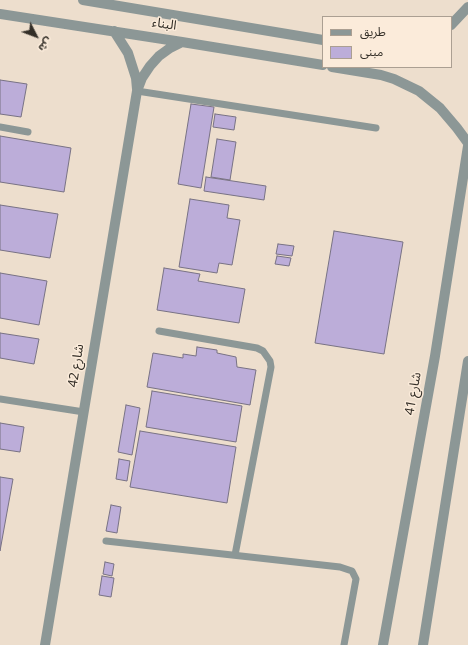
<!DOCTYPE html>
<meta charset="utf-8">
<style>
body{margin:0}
#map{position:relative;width:468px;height:645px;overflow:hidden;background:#eddecd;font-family:Georgia,"Noto Sans Arabic",serif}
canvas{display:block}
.legend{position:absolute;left:322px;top:16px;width:130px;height:52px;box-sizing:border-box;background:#fbebda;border:1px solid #ab9f92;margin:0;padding:5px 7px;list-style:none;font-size:12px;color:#332e27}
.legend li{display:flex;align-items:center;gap:8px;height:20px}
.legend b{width:20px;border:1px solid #ab9f92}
.north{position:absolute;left:16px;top:16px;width:40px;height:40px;-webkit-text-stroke:3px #fbebda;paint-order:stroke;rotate:132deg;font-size:11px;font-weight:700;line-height:16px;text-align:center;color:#332e27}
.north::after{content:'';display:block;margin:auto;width:14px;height:18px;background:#332e27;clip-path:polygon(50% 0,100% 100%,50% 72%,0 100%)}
</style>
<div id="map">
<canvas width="468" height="645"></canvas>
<ul class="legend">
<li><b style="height:5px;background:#8c9796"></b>طريق</li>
<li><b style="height:11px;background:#bcadd9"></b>مبنى</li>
</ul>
<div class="north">ش</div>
</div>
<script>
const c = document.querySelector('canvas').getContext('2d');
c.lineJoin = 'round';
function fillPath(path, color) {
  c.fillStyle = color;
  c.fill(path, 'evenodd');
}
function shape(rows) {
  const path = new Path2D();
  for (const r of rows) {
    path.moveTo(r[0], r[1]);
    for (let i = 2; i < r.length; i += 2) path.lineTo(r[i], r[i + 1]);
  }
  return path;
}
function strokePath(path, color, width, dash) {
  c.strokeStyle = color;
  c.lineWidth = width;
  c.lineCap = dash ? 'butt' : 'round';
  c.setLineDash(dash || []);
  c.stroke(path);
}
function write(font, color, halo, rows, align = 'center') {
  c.font = font + ' Georgia,"Noto Sans Arabic",serif';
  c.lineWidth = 3;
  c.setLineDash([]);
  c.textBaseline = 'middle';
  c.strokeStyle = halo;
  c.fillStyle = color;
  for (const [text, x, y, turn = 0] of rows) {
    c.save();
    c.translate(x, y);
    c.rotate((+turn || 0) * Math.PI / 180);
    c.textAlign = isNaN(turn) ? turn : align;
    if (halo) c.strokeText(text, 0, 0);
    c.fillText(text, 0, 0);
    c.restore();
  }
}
const building = shape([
 [0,80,27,84,21,117,0,114,0,80],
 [191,104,214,107,201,188,178,184,191,104],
 [215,114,236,117,234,130,213,127,215,114],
 [0,136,71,148,64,192,0,182,0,136],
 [217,139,236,142,230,180,211,177,217,139],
 [206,177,266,186,264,200,204,191,206,177],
 [190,199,229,205,227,218,240,220,232,265,219,263,217,273,179,267,190,199],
 [0,205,58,214,50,258,0,250,0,205],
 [334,231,403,242,384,354,315,343,334,231],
 [278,244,294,246,292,256,276,254,278,244],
 [277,256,291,258,289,266,275,264,277,256],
 [164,268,200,274,198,281,245,289,239,323,157,310,164,268],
 [0,273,47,281,39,325,0,318,0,273],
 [0,333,39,339,34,364,0,358,0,333],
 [197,347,217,350,217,353,236,357,237,367,256,370,250,405,147,387,153,353,183,358,183,354,196,356,197,347],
 [152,391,242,406,236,442,146,427,152,391],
 [126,405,140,408,132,455,118,452,126,405],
 [0,423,24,427,20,452,0,449,0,423],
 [140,431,236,447,227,503,130,487,140,431],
 [119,459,130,461,127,481,116,479,119,459],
 [0,477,13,479,0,551,0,477],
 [111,505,121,507,117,533,106,531,111,505],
 [105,562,114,564,112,576,103,574,105,562],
 [102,576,114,578,111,597,99,595,102,576]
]);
fillPath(building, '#bcadd9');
strokePath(building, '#787284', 1);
strokePath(shape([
 [137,91,376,128],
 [0,127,28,132],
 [159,331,257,348,263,351,270,361,271,367,235,555],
 [0,399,84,412],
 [106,541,340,567,352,571,356,579,344,645]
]), '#8c9796', 7);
strokePath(shape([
 [83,0,323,40],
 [0,14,182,42,323,65],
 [451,25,468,7],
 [114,31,128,53,136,78,137,89],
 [332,67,381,75,394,79,419,91,440,108,457,128,468,143],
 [45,645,137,91,142,78,150,66,159,56,170,48,182,42],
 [383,645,435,356,468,146],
 [423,645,468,361]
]), '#8c9796', 10);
write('13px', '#332e27', '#fbebda', [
 ["البناء",164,26,9],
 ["شارع 42",78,366,-81],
 ["شارع 41",415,394,-80]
]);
</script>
